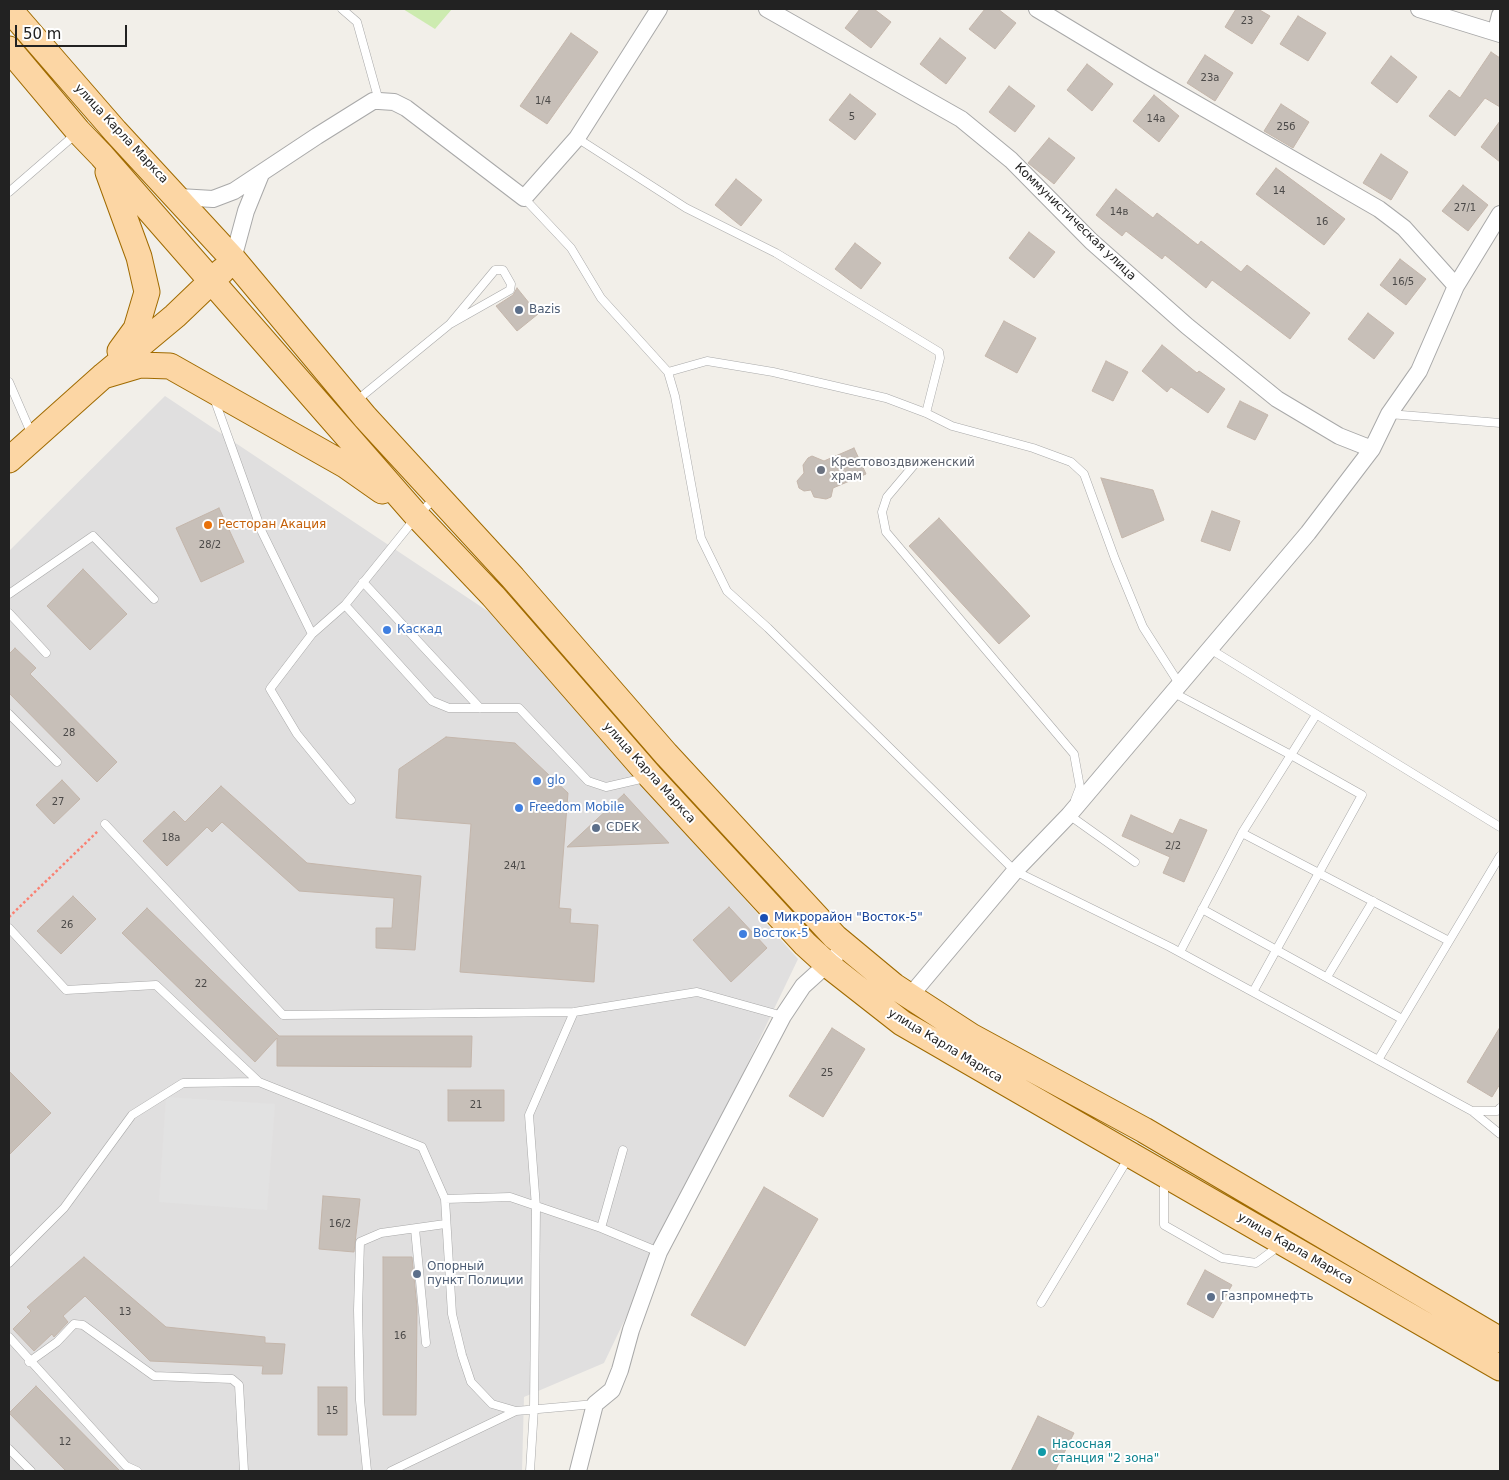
<!DOCTYPE html>
<meta charset="utf-8">
<style>
body{margin:0}
#map{position:relative;width:1509px;height:1480px;overflow:hidden;background:#f2efe9;font-family:"DejaVu Sans",sans-serif}
canvas{display:block}
.frame{position:absolute;inset:0;border:10px solid #222;pointer-events:none}
.scale{position:absolute;left:15px;top:25px;width:112px;height:22px;box-sizing:border-box;border:2px solid #222;border-top:0;padding-left:6px;font-size:15px;line-height:18px;white-space:nowrap;color:#222;-webkit-text-stroke:4px #fff;paint-order:stroke}
</style>
<div id="map">
<canvas width="1509" height="1480"></canvas>
<div class="frame"></div>
<div class="scale">50 m</div>
</div>
<script>
const c = document.querySelector('canvas').getContext('2d');
c.lineJoin = 'round';
function fillPath(path, color) {
  c.fillStyle = color;
  c.fill(path, 'evenodd');
}
function shape(rows) {
  const path = new Path2D();
  for (const r of rows) {
    path.moveTo(r[0], r[1]);
    for (let i = 2; i < r.length; i += 2) path.lineTo(r[i], r[i + 1]);
  }
  return path;
}
function strokePath(path, color, width, dash) {
  c.strokeStyle = color;
  c.lineWidth = width;
  c.lineCap = dash ? 'butt' : 'round';
  c.setLineDash(dash || []);
  c.stroke(path);
}
function write(font, color, halo, rows, align = 'center') {
  c.font = font + ' "DejaVu Sans",sans-serif';
  c.lineWidth = 4;
  c.setLineDash([]);
  c.textBaseline = 'middle';
  c.strokeStyle = halo;
  c.fillStyle = color;
  for (const [text, x, y, turn = 0] of rows) {
    c.save();
    c.translate(x, y);
    c.rotate((+turn || 0) * Math.PI / 180);
    c.textAlign = isNaN(turn) ? turn : align;
    if (halo) c.strokeText(text, 0, 0);
    c.fillText(text, 0, 0);
    c.restore();
  }
}
fillPath(shape([
 [165,396,489,612,798,959,604,1363,524,1397,522,1471,9,1471,9,551]
]), '#e0dfdf');
fillPath(shape([
 [403,9,452,9,435,29]
]), '#cdebb0');
fillPath(shape([
 [166,1097,275,1104,267,1210,159,1202]
]), '#e2e2e2');
const building = shape([
 [860,9,874,9,891,22,871,48,845,28,860,9],
 [985,9,998,9,1016,23,995,49,969,29,985,9],
 [1236,9,1258,9,1270,16,1252,44,1225,27,1236,9],
 [1298,16,1326,33,1308,61,1280,44,1298,16],
 [571,33,598,52,547,124,520,106,571,33],
 [940,38,966,58,946,84,920,64,940,38],
 [1491,52,1500,58,1500,107,1485,98,1455,136,1429,116,1449,90,1460,98,1491,52],
 [1205,55,1233,73,1215,101,1187,83,1205,55],
 [1391,56,1417,77,1397,103,1371,83,1391,56],
 [1087,64,1113,84,1092,111,1067,90,1087,64],
 [1009,86,1035,106,1015,132,989,112,1009,86],
 [850,94,876,114,855,140,829,120,850,94],
 [1154,95,1179,116,1159,142,1133,121,1154,95],
 [1281,104,1309,122,1293,148,1264,131,1281,104],
 [1500,121,1500,162,1481,147,1500,121],
 [1049,138,1075,158,1054,184,1028,163,1049,138],
 [1381,154,1408,172,1391,200,1363,183,1381,154],
 [1276,168,1345,219,1324,245,1256,194,1276,168],
 [736,179,762,200,741,226,715,205,736,179],
 [1463,185,1488,205,1468,231,1442,211,1463,185],
 [1116,189,1153,218,1157,213,1198,245,1201,241,1241,272,1247,265,1310,313,1290,339,1212,280,1206,288,1165,255,1162,259,1126,231,1122,236,1096,215,1116,189],
 [1029,232,1055,252,1034,278,1009,258,1029,232],
 [855,243,881,263,861,289,835,269,855,243],
 [1400,259,1426,279,1406,305,1380,285,1400,259],
 [517,288,538,314,517,331,496,306,513,295,517,288],
 [1368,313,1394,333,1374,359,1348,339,1368,313],
 [1004,321,1036,338,1017,373,985,356,1004,321],
 [1162,345,1197,373,1199,371,1225,389,1208,413,1171,387,1167,392,1142,371,1162,345],
 [1106,361,1128,372,1113,401,1092,391,1106,361],
 [1240,401,1268,415,1255,440,1227,427,1240,401],
 [854,448,866,474,833,488,831,497,826,499,814,497,811,490,804,491,799,488,797,481,804,473,803,465,808,458,812,456,824,461,854,448],
 [1101,478,1153,490,1164,520,1122,538,1101,478],
 [219,508,244,562,201,582,176,528,219,508],
 [1212,511,1240,521,1230,551,1201,541,1212,511],
 [939,518,1030,616,999,644,909,546,939,518],
 [83,569,127,614,90,650,47,606,83,569],
 [15,648,36,668,30,674,117,762,97,782,9,693,9,654,15,648],
 [446,737,515,743,568,793,559,908,571,909,570,923,598,925,594,982,460,972,471,824,396,818,399,769,446,737],
 [62,780,80,799,54,824,36,805,62,780],
 [221,786,307,863,421,876,415,950,376,948,376,928,392,928,394,898,299,891,222,822,212,832,207,827,167,866,143,841,174,811,185,822,221,786],
 [624,794,669,843,567,847,624,794],
 [1131,815,1173,834,1180,819,1207,830,1184,882,1163,873,1170,857,1122,836,1131,815],
 [73,896,96,919,61,954,37,931,73,896],
 [729,907,767,948,731,982,693,940,729,907],
 [147,908,279,1036,472,1036,471,1067,277,1066,277,1038,255,1062,122,933,147,908],
 [1500,1027,1500,1084,1492,1097,1467,1082,1500,1027],
 [832,1028,865,1049,823,1117,789,1096,832,1028],
 [9,1071,51,1113,9,1155,9,1071],
 [448,1090,504,1090,504,1121,448,1121,448,1090],
 [764,1187,818,1219,745,1346,691,1315,764,1187],
 [323,1196,360,1199,354,1252,319,1249,323,1196],
 [84,1257,166,1327,265,1337,265,1343,285,1344,282,1374,262,1374,263,1366,150,1361,85,1296,63,1316,68,1322,54,1337,52,1334,34,1351,13,1329,31,1311,27,1307,84,1257],
 [383,1257,412,1257,417,1307,416,1415,383,1415,383,1257],
 [1205,1270,1232,1285,1213,1318,1187,1304,1205,1270],
 [36,1386,120,1471,66,1471,9,1413,36,1386],
 [318,1387,347,1387,347,1435,318,1435,318,1387],
 [1038,1416,1074,1433,1055,1471,1011,1471,1038,1416]
]);
fillPath(building, '#c7bfb8');
strokePath(building, '#c4b6ab', 1);
const service = shape([
 [342,9,357,22,379,101],
 [577,138,686,208,776,253,939,352,940,358,926,413],
 [9,192,77,133],
 [524,198,571,248,601,298,668,372,675,396,701,538,727,591,768,628,1015,871,1170,947,1472,1111,1500,1134],
 [668,372,707,361,773,372,886,398,926,413,952,426,1033,448,1071,462,1084,474,1115,559,1143,627,1180,685],
 [9,382,32,435],
 [214,398,262,532,312,634],
 [356,401,450,324,510,290,511,284,503,270,495,270,450,324],
 [1389,414,1500,423],
 [914,465,887,497,882,512,886,532,1074,754,1080,787,1075,800],
 [363,582,480,708],
 [9,594,93,536,154,599],
 [345,605,432,701,449,708,519,708,588,781,606,787,645,778],
 [9,613,46,653],
 [1210,649,1500,827],
 [1174,693,1291,755,1362,795,1253,992],
 [9,714,57,762],
 [351,800,297,734,270,689,312,634,345,605,417,516,435,498],
 [1070,813,1069,815,1135,862],
 [105,824,283,1015,574,1012,697,992,783,1016],
 [1242,833,1316,715],
 [1202,909,1402,1019],
 [9,928,66,990,156,985,259,1082,422,1147,445,1199,510,1197,601,1228,659,1252],
 [1180,952,1242,833,1449,941],
 [1327,977,1373,901],
 [1378,1060,1500,856],
 [1472,1111,1497,1111,1500,1108],
 [1164,1179,1164,1225,1222,1258,1256,1263,1279,1246],
 [445,1199,452,1314,462,1355,471,1382,492,1404,516,1411],
 [601,1228,623,1150],
 [415,1229,426,1343],
 [9,1263,64,1208,132,1115,183,1083,259,1082],
 [1041,1303,1129,1157],
 [9,1337,126,1466,137,1471],
 [29,1362,57,1342,74,1324,83,1325,154,1376,232,1379,239,1385,244,1471],
 [9,1449,31,1471],
 [367,1471,360,1400,358,1310,360,1242,381,1233,445,1224],
 [391,1471,516,1411,595,1404],
 [530,1471,534,1408,536,1207,529,1115,574,1012]
]);
const minor = shape([
 [767,9,961,119,1011,160,1091,241,1187,326,1277,399,1339,436,1372,449],
 [1037,9,1148,76,1379,209,1404,228,1456,286],
 [1419,9,1500,34],
 [1496,31,1500,15],
 [179,197,213,199,234,191,317,136,373,101,379,101,394,102,406,108,524,198,577,138,659,9],
 [233,259,246,211,261,174],
 [910,996,1015,871,1069,815,1308,533,1372,449,1389,414,1419,371,1456,286,1500,214],
 [578,1471,595,1404,612,1390,620,1370,631,1330,659,1252,783,1016,803,986,835,957]
]);
const primary = shape([
 [9,9,115,131,233,259,365,417,513,578,666,754,835,937,894,986,971,1036,1144,1130,1500,1340],
 [9,49,78,131,102,156,417,516,493,596,650,776,805,944,828,965,902,1023,1500,1368],
 [108,172,139,257,147,292,136,329,120,351],
 [103,376,140,365,170,366,345,465,382,491],
 [9,460,103,376,175,316,222,271]
]);
strokePath(service, '#a9a9a9', 9);
strokePath(minor, '#a9a9a9', 18);
strokePath(primary, '#a06b00', 27);
strokePath(shape([
 [9,917,98,831]
]), '#fa8072', 2.5, [2.5, 2.5]);
strokePath(service, '#fff', 8);
strokePath(minor, '#fff', 16);
strokePath(primary, '#fcd6a4', 25);
for (const [x, y, r, color] of [
 [519,310,5,"#5c6f8a"],
 [821,470,5,"#6b7280"],
 [208,525,5,"#e8710a"],
 [387,630,5,"#3f7fe0"],
 [537,781,5,"#3f7fe0"],
 [519,808,5,"#3f7fe0"],
 [596,828,5,"#5c6f8a"],
 [764,918,5,"#1a4fb4"],
 [743,934,5,"#3f7fe0"],
 [417,1274,5,"#5c6f8a"],
 [1211,1297,5,"#5c6f8a"],
 [1042,1452,5,"#0f9aa8"]
]) {
  const dot = new Path2D();
  dot.arc(x, y, r, 0, 2 * Math.PI);
  c.fillStyle = color;
  c.fill(dot);
  strokePath(dot, '#fff', 2);
}
write('10px', '#4b4948', null, [
 ["23",1247,21],
 ["23а",1210,78],
 ["1/4",543,101],
 ["5",852,117],
 ["14а",1156,119],
 ["25б",1286,127],
 ["14",1279,191],
 ["27/1",1465,208],
 ["14в",1119,212],
 ["16",1322,222],
 ["16/5",1403,282],
 ["28/2",210,545],
 ["28",69,733],
 ["27",58,802],
 ["18а",171,838],
 ["2/2",1173,846],
 ["24/1",515,866],
 ["26",67,925],
 ["22",201,984],
 ["25",827,1073],
 ["21",476,1105],
 ["16/2",340,1224],
 ["13",125,1312],
 ["16",400,1336],
 ["15",332,1411],
 ["12",65,1442]
]);
write('12px', '#222', '#fff', [
 ["улица Карла Маркса",121,134,47],
 ["Коммунистическая улица",1075,222,44],
 ["улица Карла Маркса",649,773,48],
 ["улица Карла Маркса",945,1046,31],
 ["улица Карла Маркса",1295,1249,30]
]);
write('12px', '#4e5e75', '#fff', [
 ["Bazis",529,310],
 ["CDEK",606,828],
 ["Опорный",427,1267],
 ["пункт Полиции",427,1281],
 ["Газпромнефть",1221,1297]
], 'left');
write('12px', '#5b616d', '#fff', [
 ["Крестовоздвиженский",831,463],
 ["храм",831,477]
], 'left');
write('12px', '#c56008', '#fff', [
 ["Ресторан Акация",218,525]
], 'left');
write('12px', '#366cbe', '#fff', [
 ["Каскад",397,630],
 ["glo",547,781],
 ["Freedom Mobile",529,808],
 ["Восток-5",753,934]
], 'left');
write('12px', '#164399', '#fff', [
 ["Микрорайон \"Восток-5\"",774,918]
], 'left');
write('12px', '#0d838f', '#fff', [
 ["Насосная",1052,1445],
 ["станция \"2 зона\"",1052,1459]
], 'left');
</script>
